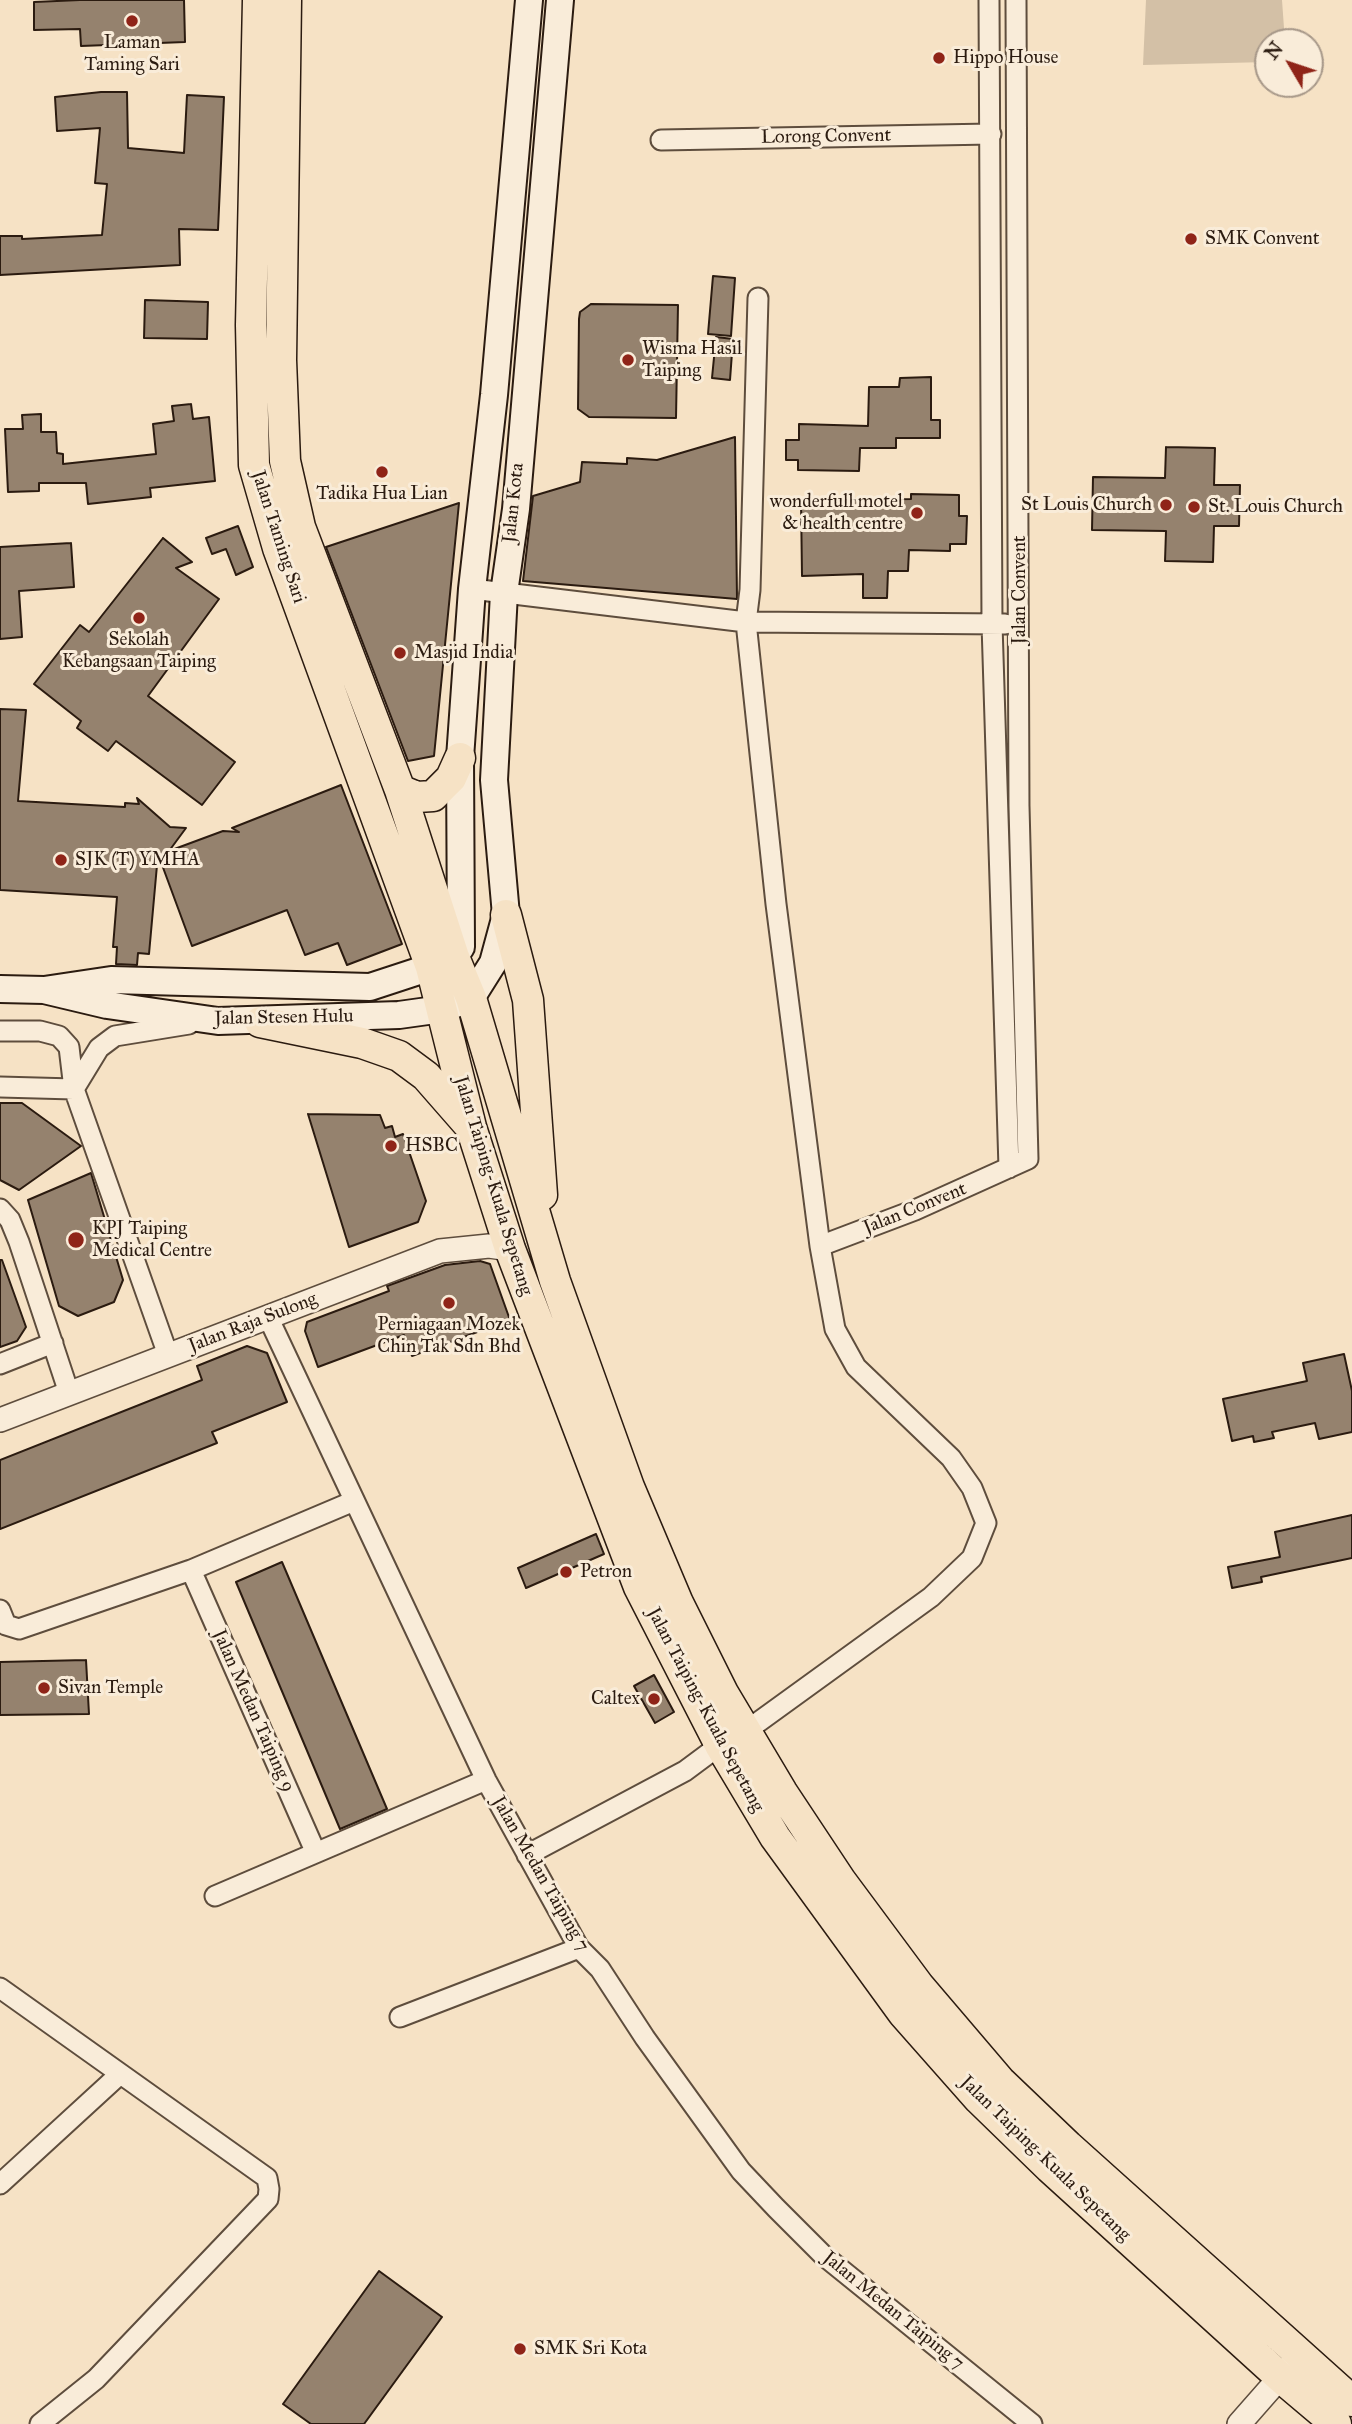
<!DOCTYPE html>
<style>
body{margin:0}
#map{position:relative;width:1352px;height:2424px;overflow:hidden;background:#f6e2c5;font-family:"IM FELL Great Primer",serif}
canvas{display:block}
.north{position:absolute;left:1254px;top:28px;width:70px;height:70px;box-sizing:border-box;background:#f9ecd9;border:2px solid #a79889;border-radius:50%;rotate:309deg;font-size:19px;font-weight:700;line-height:28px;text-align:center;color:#2b1b10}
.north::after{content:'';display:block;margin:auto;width:24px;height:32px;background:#8f2418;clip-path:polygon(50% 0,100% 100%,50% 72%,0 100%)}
</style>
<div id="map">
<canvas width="1352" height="2424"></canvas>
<div class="north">N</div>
</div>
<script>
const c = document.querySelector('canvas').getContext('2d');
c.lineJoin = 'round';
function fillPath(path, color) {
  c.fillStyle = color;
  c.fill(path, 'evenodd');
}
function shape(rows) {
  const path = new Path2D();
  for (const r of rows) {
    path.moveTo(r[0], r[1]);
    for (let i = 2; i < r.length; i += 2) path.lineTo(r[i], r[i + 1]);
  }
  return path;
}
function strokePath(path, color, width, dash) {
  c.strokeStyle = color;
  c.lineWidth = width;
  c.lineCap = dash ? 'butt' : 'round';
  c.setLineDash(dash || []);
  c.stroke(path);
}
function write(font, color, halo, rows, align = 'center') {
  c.font = font + ' "IM FELL Great Primer",serif';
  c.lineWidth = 6;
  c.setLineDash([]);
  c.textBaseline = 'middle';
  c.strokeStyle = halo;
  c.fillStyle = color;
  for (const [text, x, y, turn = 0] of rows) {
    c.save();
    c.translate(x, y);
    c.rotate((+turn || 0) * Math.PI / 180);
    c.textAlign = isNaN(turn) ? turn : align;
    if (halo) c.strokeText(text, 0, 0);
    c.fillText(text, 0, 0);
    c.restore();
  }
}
fillPath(shape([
 [1146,0,1282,0,1285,42,1268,42,1268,62,1143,65]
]), '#d3c0a6');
const building = shape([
 [80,0,184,0,185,42,81,46,80,29,34,30,34,2,80,0],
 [101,92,127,92,128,148,184,153,187,95,224,97,218,230,179,229,180,265,0,275,0,236,22,236,22,239,102,235,107,184,95,183,100,128,57,131,55,97,101,92],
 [713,276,735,278,731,336,708,334,713,276],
 [145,300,208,302,207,339,144,338,145,300],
 [591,304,678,305,676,418,589,417,578,409,579,319,580,312,591,304],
 [716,337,733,339,730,380,712,378,716,337],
 [931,377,931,420,940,420,940,438,896,438,896,448,860,448,859,471,798,470,798,460,786,460,786,440,799,440,799,424,868,426,869,387,899,387,900,378,931,377],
 [191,404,193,419,209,417,215,481,150,488,151,497,88,504,86,483,39,483,39,491,8,492,5,429,23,429,22,415,41,414,41,432,56,432,57,453,63,454,63,464,156,454,153,424,174,421,172,406,191,404],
 [735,437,737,599,523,581,533,496,580,482,582,462,627,464,627,458,657,460,735,437],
 [1166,447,1215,448,1214,485,1240,485,1239,526,1214,526,1213,562,1165,561,1166,531,1092,530,1093,477,1165,478,1166,447],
 [911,494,959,495,959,516,967,516,966,544,950,544,950,551,909,550,908,571,888,571,887,598,863,598,863,574,802,576,801,501,911,499,911,494],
 [459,503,434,756,408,761,326,547,459,503],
 [238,526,253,567,236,575,226,549,212,554,206,538,238,526],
 [163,538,192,562,176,568,219,599,148,696,235,762,202,805,116,741,108,751,77,728,81,721,34,684,80,625,89,632,163,538],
 [71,543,74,587,19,591,22,637,0,639,0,547,71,543],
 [0,709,26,710,18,801,125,807,125,803,139,804,137,798,170,827,186,828,169,851,223,831,239,832,232,828,341,785,402,944,347,965,338,943,305,955,287,910,192,946,158,854,149,954,138,953,137,965,116,964,117,947,113,947,117,897,0,890,0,709],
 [0,1103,22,1103,81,1146,19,1190,0,1180,0,1103],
 [308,1114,380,1115,385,1128,392,1126,395,1137,403,1134,426,1201,418,1222,349,1247,308,1114],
 [91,1173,123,1280,114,1302,78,1316,59,1306,28,1200,91,1173],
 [0,1260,2,1260,26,1327,17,1341,0,1347,0,1260],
 [480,1261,490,1264,510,1320,412,1356,404,1335,318,1367,305,1331,307,1322,389,1291,387,1286,445,1265,480,1261],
 [247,1346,267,1353,287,1402,212,1432,217,1443,0,1529,0,1460,202,1380,197,1366,247,1346],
 [1344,1354,1352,1391,1352,1432,1319,1439,1315,1423,1272,1432,1274,1438,1254,1442,1253,1436,1232,1441,1223,1399,1307,1381,1303,1363,1344,1354],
 [1352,1515,1352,1558,1261,1577,1262,1582,1232,1588,1228,1567,1280,1557,1275,1532,1352,1515],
 [596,1534,604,1554,526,1588,518,1568,596,1534],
 [282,1562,387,1809,340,1829,236,1582,282,1562],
 [86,1660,89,1714,0,1715,0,1662,86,1660],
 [654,1675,674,1712,655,1723,634,1686,654,1675],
 [379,2271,442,2317,364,2424,311,2424,283,2404,379,2271]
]);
fillPath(building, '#95826e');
strokePath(building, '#2b1b10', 2);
const minor = shape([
 [989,0,992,624,1009,1168],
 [661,140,991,134],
 [472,589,746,622,1005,624],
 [0,1031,40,1031,59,1036,69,1047,74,1089,0,1087],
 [0,1209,10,1220,19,1242,69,1393],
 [820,1246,915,1210,1028,1159,1019,806,1016,0],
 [268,1317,486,1780,579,1948,600,1969,645,2038,741,2171,776,2208,823,2255,1032,2424],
 [168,1355,74,1089,99,1048,115,1036,189,1024],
 [0,1364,53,1343],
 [191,1570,315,1851],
 [0,1610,6,1625,19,1629,191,1570,354,1501],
 [746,1731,931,1597,972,1558,986,1523,972,1488,951,1458,856,1367,835,1329,820,1246,776,904,746,622,750,590,758,298],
 [527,1855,685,1771,720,1745],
 [215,1896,486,1780],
 [0,1988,267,2178,269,2189,268,2199,96,2379,40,2424],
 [400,2017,579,1948],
 [0,2184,120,2074]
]);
const tertiary = shape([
 [0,1420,440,1251,489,1246,510,1249],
 [1239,2424,1290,2366]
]);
const secondary = shape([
 [0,989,44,990,111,980,370,987,431,967,454,957,461,947,460,758,472,589,494,395,529,0],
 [44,990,107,1005,218,1021,399,1015,442,1009,471,998,493,963,506,915,494,780,504,593,516,509,560,0]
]);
const primary = shape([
 [258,0,251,325,254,465,278,548,431,967,471,1127,510,1249,639,1587,720,1745,775,1837,903,2013,979,2099,1050,2168,1279,2376,1336,2424],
 [286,0,281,360,285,461,300,527,400,790,454,957,471,998,555,1281,629,1487,678,1603,723,1693,782,1792,841,1881,919,1986,1000,2081,1068,2146,1352,2401],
 [400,790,417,797,433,796,451,778,460,758],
 [506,915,528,1000,542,1195],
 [260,1022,362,1043,399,1056,426,1076,468,1124]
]);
strokePath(minor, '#5e4d3d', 23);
strokePath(tertiary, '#5e4d3d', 26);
strokePath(secondary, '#2b1b10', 30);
strokePath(primary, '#2b1b10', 33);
strokePath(minor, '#f9ecd9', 19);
strokePath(tertiary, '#f9ecd9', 23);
strokePath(secondary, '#f9ecd9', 26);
strokePath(primary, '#f6e2c5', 30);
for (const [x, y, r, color] of [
 [132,21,7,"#8f2418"],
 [939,58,7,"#8f2418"],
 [1191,239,7,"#8f2418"],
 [628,360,7,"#8f2418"],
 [382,472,7,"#8f2418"],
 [1166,505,7,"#8f2418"],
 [1194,507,7,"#8f2418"],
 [917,513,7,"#8f2418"],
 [139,618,7,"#8f2418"],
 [400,653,7,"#8f2418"],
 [61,860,7,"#8f2418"],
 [391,1146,7,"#8f2418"],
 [76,1240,9,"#8f2418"],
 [449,1303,7,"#8f2418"],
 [566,1572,7,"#8f2418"],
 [44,1688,7,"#8f2418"],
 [654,1699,7,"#8f2418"],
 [520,2349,7,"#8f2418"]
]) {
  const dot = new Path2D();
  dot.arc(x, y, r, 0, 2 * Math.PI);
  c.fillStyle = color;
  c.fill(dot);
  strokePath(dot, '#f9ecd9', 2.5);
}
write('19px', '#2b1b10', '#f9ecd9', [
 ["Laman",132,43,"center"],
 ["Taming Sari",132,65,"center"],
 ["Hippo House",953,58],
 ["SMK Convent",1205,239],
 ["Wisma Hasil",642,349],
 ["Taiping",642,371],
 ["Tadika Hua Lian",382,494,"center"],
 ["wonderfull motel",903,502,"right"],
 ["& health centre",903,524,"right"],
 ["St Louis Church",1152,505,"right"],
 ["St. Louis Church",1208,507],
 ["Sekolah",139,640,"center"],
 ["Kebangsaan Taiping",139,662,"center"],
 ["Masjid India",414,653],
 ["SJK (T) YMHA",75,860],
 ["HSBC",405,1146],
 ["KPJ Taiping",92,1229],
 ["Medical Centre",92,1251],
 ["Perniagaan Mozek",449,1325,"center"],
 ["Chin Tak Sdn Bhd",449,1347,"center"],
 ["Petron",580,1572],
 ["Sivan Temple",58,1688],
 ["Caltex",640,1699,"right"],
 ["SMK Sri Kota",534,2349]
], 'left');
write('19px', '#2b1b10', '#f9ecd9', [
 ["Lorong Convent",826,137,-1],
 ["Jalan Kota",514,503,-84],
 ["Jalan Taming Sari",278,537,72],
 ["Jalan Convent",1020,590,-90],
 ["Jalan Stesen Hulu",284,1018,-1],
 ["Jalan Taiping-Kuala Sepetang",493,1186,73],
 ["Jalan Convent",915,1209,-22],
 ["Jalan Raja Sulong",253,1323,-21],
 ["Jalan Taiping-Kuala Sepetang",705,1710,62],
 ["Jalan Medan Taiping 9",253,1711,66],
 ["Jalan Medan Taiping 7",540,1874,60],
 ["Jalan Taiping-Kuala Sepetang",1045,2159,44],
 ["Jalan Medan Taiping 7",893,2311,39]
]);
</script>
